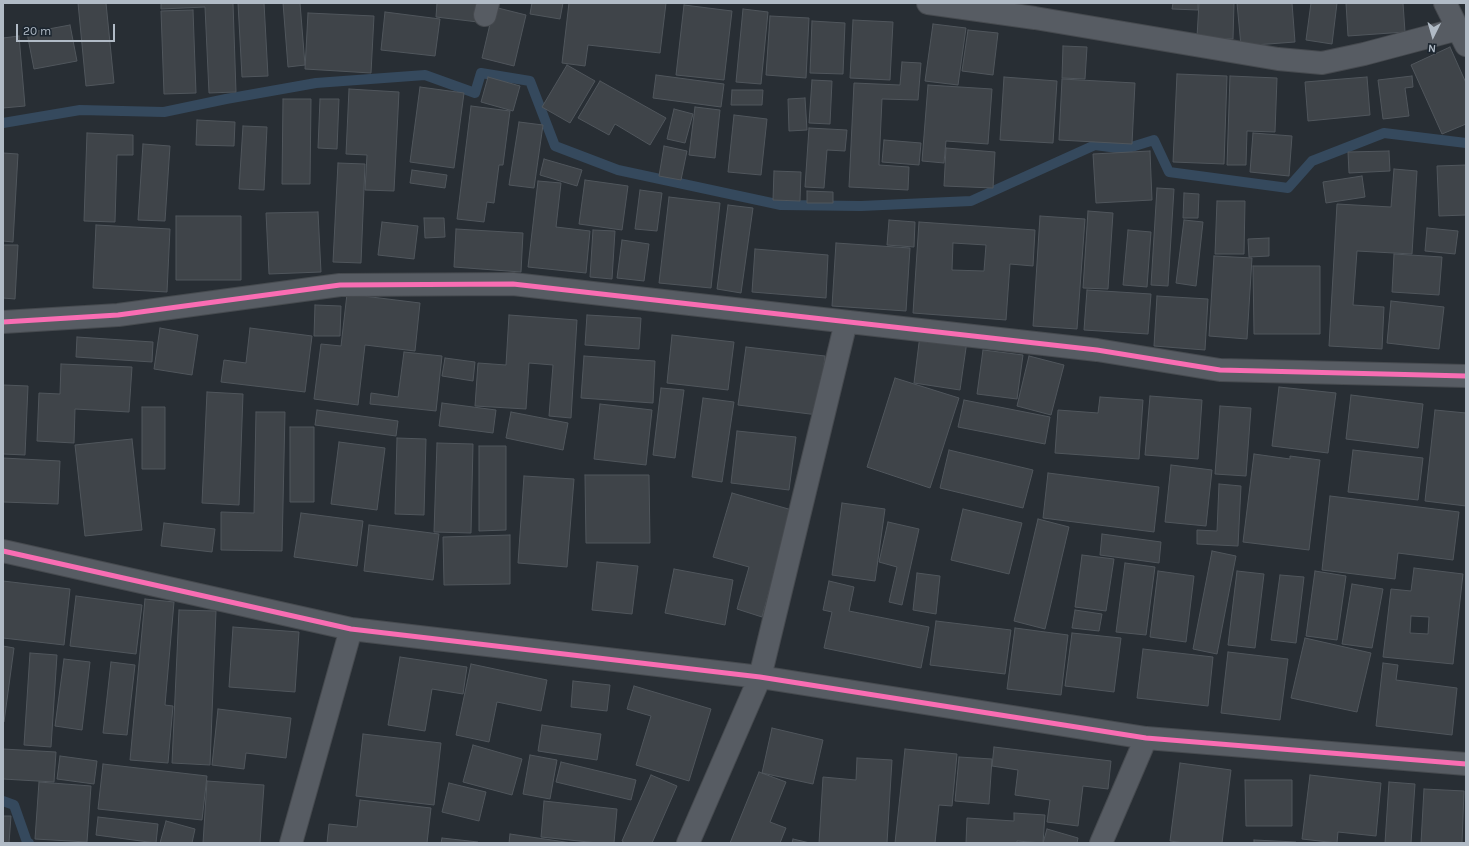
<!DOCTYPE html>
<style>
body{margin:0}
#map{position:relative;width:1469px;height:846px;overflow:hidden;background:#282e34;font-family:Karla,sans-serif}
canvas{display:block}
.frame{position:absolute;inset:0;border:4px solid #b1bbc6;pointer-events:none}
.north{position:absolute;left:1413px;top:16px;width:40px;height:40px;-webkit-text-stroke:3px #1b252f;paint-order:stroke;rotate:185deg;font-size:11px;font-weight:700;line-height:16px;text-align:center;color:#b1bbc6}
.north::after{content:'';display:block;margin:auto;width:14px;height:18px;background:#b1bbc6;clip-path:polygon(50% 0,100% 100%,50% 72%,0 100%)}
.scale{position:absolute;left:16px;top:24px;width:99px;height:18px;box-sizing:border-box;border:2px solid #b1bbc6;border-top:0;padding-left:5px;font-size:12px;line-height:14px;white-space:nowrap;color:#b1bbc6;-webkit-text-stroke:3px #1b252f;paint-order:stroke}
</style>
<div id="map">
<canvas width="1469" height="846"></canvas>
<div class="frame"></div>
<div class="north">N</div>
<div class="scale">20 m</div>
</div>
<script>
const c = document.querySelector('canvas').getContext('2d');
c.lineJoin = 'round';
function shape(rows) {
  const path = new Path2D();
  for (const r of rows) {
    path.moveTo(r[0], r[1]);
    for (let i = 2; i < r.length; i += 2) path.lineTo(r[i], r[i + 1]);
  }
  return path;
}
function strokePath(path, color, width, dash) {
  c.strokeStyle = color;
  c.lineWidth = width;
  c.lineCap = dash ? 'butt' : 'round';
  c.setLineDash(dash || []);
  c.stroke(path);
}
function fillPath(path, color) {
  c.fillStyle = color;
  c.fill(path, 'evenodd');
}
strokePath(shape([
 [3,123,80,110,164,112,226,99,316,83,425,75,475,93,481,73,530,81,555,146,618,170,781,205,861,206,971,201,1095,145,1125,149,1154,140,1169,172,1288,188,1312,161,1384,133,1466,143],
 [3,801,14,805,27,842,29,843]
]), '#35495d', 10);
const building = shape([
 [78,3,106,3,114,83,86,86,78,3],
 [161,3,233,3,236,92,209,93,205,7,161,9,161,3],
 [238,3,264,3,268,76,242,77,238,3],
 [283,3,300,3,305,65,288,67,283,3],
 [437,3,480,3,478,22,436,17,437,3],
 [532,3,563,3,560,19,530,14,532,3],
 [569,3,666,3,660,53,588,45,585,66,562,63,569,3],
 [1173,3,1198,3,1198,10,1172,9,1173,3],
 [1199,3,1234,3,1233,39,1197,37,1199,3],
 [1237,3,1292,3,1295,42,1241,46,1237,3],
 [1311,3,1337,3,1332,44,1306,40,1311,3],
 [1346,3,1403,3,1405,32,1348,36,1346,3],
 [684,5,732,11,724,80,676,75,684,5],
 [494,7,526,15,514,66,482,58,494,7],
 [743,9,768,12,761,84,736,82,743,9],
 [193,10,196,93,164,94,161,11,193,10],
 [385,12,440,19,435,56,381,50,385,12],
 [308,13,374,16,371,73,305,69,308,13],
 [770,16,809,18,806,78,766,75,770,16],
 [853,20,893,22,890,80,850,78,853,20],
 [812,21,845,23,843,74,810,73,812,21],
 [933,24,966,28,958,85,925,81,933,24],
 [70,25,77,61,34,69,27,33,70,25],
 [968,30,998,33,993,75,962,71,968,30],
 [19,36,25,106,3,108,3,38,19,36],
 [1063,46,1087,47,1085,79,1062,78,1063,46],
 [1450,47,1466,83,1466,124,1442,134,1411,65,1450,47],
 [902,62,921,63,918,100,882,99,879,165,909,167,908,190,849,187,854,83,900,85,902,62],
 [567,65,595,81,570,123,542,107,567,65],
 [1177,74,1227,76,1224,164,1173,162,1177,74],
 [656,75,724,84,721,107,653,98,656,75],
 [1230,76,1277,78,1275,132,1247,131,1246,165,1227,165,1230,76],
 [1412,76,1413,87,1405,88,1409,116,1383,119,1378,80,1412,76],
 [488,77,520,86,513,111,481,102,488,77],
 [1004,77,1057,81,1053,143,1000,140,1004,77],
 [1367,77,1370,115,1308,121,1305,82,1367,77],
 [1062,79,1135,83,1132,144,1059,140,1062,79],
 [812,80,832,81,830,124,809,123,812,80],
 [600,81,666,118,650,145,615,124,609,135,578,118,600,81],
 [928,85,992,89,988,144,946,141,944,163,922,161,928,85],
 [420,87,464,93,454,168,410,162,420,87],
 [349,89,399,92,394,191,365,190,367,155,346,154,349,89],
 [732,90,763,90,762,105,731,105,732,90],
 [805,98,807,130,789,131,788,99,805,98],
 [283,99,311,99,310,184,282,184,283,99],
 [320,99,339,99,337,149,318,148,320,99],
 [471,106,510,111,503,165,499,165,494,203,487,202,484,222,457,219,471,106],
 [695,107,720,110,715,158,689,155,695,107],
 [674,109,693,114,685,143,667,139,674,109],
 [734,115,767,119,761,175,728,172,734,115],
 [197,120,235,122,234,146,196,145,197,120],
 [519,122,543,125,534,188,509,185,519,122],
 [243,126,267,127,264,190,239,189,243,126],
 [809,128,847,130,845,151,827,150,824,188,805,187,809,128],
 [87,133,133,135,133,155,117,155,115,222,84,221,87,133],
 [1253,133,1292,136,1289,176,1250,172,1253,133],
 [884,140,921,143,919,165,882,162,884,140],
 [143,144,170,146,165,221,138,220,143,144],
 [664,146,687,151,681,180,659,176,664,146],
 [946,148,995,152,993,188,944,186,946,148],
 [1150,151,1152,200,1096,203,1093,154,1150,151],
 [1389,151,1390,171,1349,173,1348,152,1389,151],
 [3,153,18,154,13,242,3,241,3,153],
 [544,159,582,170,577,186,540,175,544,159],
 [338,163,365,164,361,263,333,262,338,163],
 [1466,165,1466,215,1439,216,1437,166,1466,165],
 [1394,169,1417,171,1412,254,1357,251,1353,305,1384,307,1382,349,1329,346,1337,204,1391,207,1394,169],
 [412,170,447,175,445,188,410,183,412,170],
 [774,171,801,172,800,201,773,200,774,171],
 [1362,176,1365,197,1326,203,1323,182,1362,176],
 [585,180,628,186,622,230,579,224,585,180],
 [538,181,561,183,556,227,590,231,586,273,528,267,538,181],
 [1157,188,1174,189,1168,286,1151,285,1157,188],
 [640,190,662,193,657,231,635,229,640,190],
 [807,191,833,192,833,203,807,203,807,191],
 [1184,193,1199,194,1198,218,1183,218,1184,193],
 [669,197,720,203,711,288,659,283,669,197],
 [1217,201,1245,201,1244,254,1215,254,1217,201],
 [728,205,753,208,741,293,717,289,728,205],
 [1088,211,1113,213,1108,289,1083,288,1088,211],
 [318,212,321,272,269,274,266,213,318,212],
 [176,216,241,216,241,280,176,280,176,216],
 [1040,216,1085,219,1077,329,1033,326,1040,216],
 [424,218,444,218,445,237,425,238,424,218],
 [889,220,915,222,914,247,887,245,889,220],
 [1184,220,1203,222,1196,286,1176,283,1184,220],
 [382,222,418,226,414,259,378,255,382,222],
 [919,222,1035,230,1033,266,1010,264,1006,320,913,313,919,222],
 [953,243,986,245,984,271,952,270,953,243],
 [96,225,170,229,167,292,93,288,96,225],
 [1427,228,1458,231,1455,254,1425,251,1427,228],
 [456,229,523,233,521,272,454,267,456,229],
 [593,230,615,231,612,279,590,277,593,230],
 [1128,230,1151,232,1147,287,1123,285,1128,230],
 [1269,238,1269,256,1249,257,1248,239,1269,238],
 [622,240,649,244,644,281,617,278,622,240],
 [836,243,910,248,906,311,832,306,836,243],
 [3,245,18,245,15,299,3,298,3,245],
 [755,249,828,255,826,298,752,292,755,249],
 [1394,254,1442,257,1439,295,1392,292,1394,254],
 [1214,256,1252,258,1247,339,1209,336,1214,256],
 [1253,266,1320,266,1320,334,1254,334,1253,266],
 [1087,290,1151,294,1148,334,1084,330,1087,290],
 [347,294,420,303,415,351,365,345,358,405,314,399,321,344,341,346,347,294],
 [1157,296,1208,299,1205,350,1154,346,1157,296],
 [1391,301,1444,307,1439,349,1387,343,1391,301],
 [315,305,341,306,340,336,314,336,315,305],
 [509,315,577,320,571,418,549,416,553,365,529,363,526,409,475,406,478,363,506,365,509,315],
 [587,315,641,318,639,349,585,345,587,315],
 [160,328,198,335,192,375,154,369,160,328],
 [250,328,312,336,305,392,221,382,224,360,246,363,250,328],
 [672,335,734,342,728,390,667,383,672,335],
 [920,335,967,341,960,390,914,383,920,335],
 [77,337,153,342,152,362,76,357,77,337],
 [746,347,825,356,818,415,738,405,746,347],
 [983,350,1023,355,1017,399,977,394,983,350],
 [404,352,442,356,436,411,370,404,371,393,398,397,404,352],
 [584,356,655,361,653,403,581,398,584,356],
 [1029,356,1064,365,1051,415,1017,406,1029,356],
 [445,358,475,362,473,381,442,376,445,358],
 [61,364,132,367,129,412,75,409,74,443,37,441,39,393,60,394,61,364],
 [895,378,959,398,930,488,867,467,895,378],
 [3,385,28,386,25,455,3,454,3,385],
 [1279,387,1336,393,1328,453,1272,446,1279,387],
 [661,388,684,390,675,458,653,455,661,388],
 [207,392,243,394,239,505,202,503,207,392],
 [1351,395,1423,404,1418,448,1346,439,1351,395],
 [1150,396,1202,400,1198,459,1145,455,1150,396],
 [1100,397,1143,400,1139,459,1055,453,1058,410,1098,413,1100,397],
 [703,398,734,402,722,482,692,477,703,398],
 [964,400,1050,417,1045,444,958,427,964,400],
 [442,403,496,410,493,433,439,426,442,403],
 [600,404,652,410,646,465,594,459,600,404],
 [1220,406,1251,408,1246,476,1215,474,1220,406],
 [142,407,165,407,165,469,142,469,142,407],
 [317,410,398,421,396,436,315,425,317,410],
 [1435,410,1466,413,1466,506,1425,501,1435,410],
 [256,412,285,412,282,551,221,550,221,512,254,513,256,412],
 [511,412,568,423,563,450,506,438,511,412],
 [290,427,314,427,314,502,290,502,290,427],
 [737,431,796,437,789,490,731,483,737,431],
 [397,438,426,439,424,515,395,514,397,438],
 [132,439,142,530,85,536,75,445,132,439],
 [339,442,385,448,377,510,331,504,339,442],
 [437,443,473,444,471,533,434,532,437,443],
 [479,446,506,446,506,530,479,531,479,446],
 [949,450,1033,470,1023,508,940,488,949,450],
 [1353,450,1423,458,1418,500,1348,492,1353,450],
 [1254,454,1290,459,1290,456,1320,460,1309,550,1243,542,1254,454],
 [3,458,60,461,58,504,3,502,3,458],
 [1171,465,1212,470,1206,526,1165,522,1171,465],
 [1048,473,1159,487,1154,532,1043,518,1048,473],
 [585,475,649,475,650,543,586,543,585,475],
 [524,476,574,479,567,567,518,563,524,476],
 [1219,484,1241,486,1238,546,1197,544,1197,530,1217,531,1219,484],
 [732,493,792,510,762,617,737,609,749,567,713,557,732,493],
 [1330,496,1459,512,1453,560,1398,553,1395,579,1322,570,1330,496],
 [842,503,885,509,875,581,832,575,842,503],
 [963,509,1022,523,1009,574,951,560,963,509],
 [301,513,363,521,357,566,294,557,301,513],
 [1038,519,1069,527,1045,629,1014,621,1038,519],
 [888,522,919,529,902,605,889,602,897,567,879,562,888,522],
 [164,523,215,529,212,552,161,546,164,523],
 [369,525,439,534,433,580,364,571,369,525],
 [1102,534,1161,542,1159,563,1100,555,1102,534],
 [510,535,510,584,444,585,443,537,510,535],
 [1212,551,1236,556,1217,654,1193,649,1212,551],
 [1082,555,1114,559,1106,611,1075,607,1082,555],
 [597,562,638,566,632,614,592,610,597,562],
 [1125,563,1155,567,1146,635,1116,632,1125,563],
 [1414,568,1463,574,1453,664,1383,657,1391,589,1411,591,1414,568],
 [1411,616,1429,617,1428,634,1410,633,1411,616],
 [674,569,733,580,725,625,665,613,674,569],
 [1158,571,1194,576,1186,642,1150,637,1158,571],
 [1237,571,1264,574,1255,648,1228,645,1237,571],
 [1315,571,1346,576,1337,640,1306,636,1315,571],
 [917,573,940,576,936,614,913,610,917,573],
 [1280,575,1304,577,1296,643,1271,640,1280,575],
 [3,581,70,589,64,645,3,638,3,581],
 [829,581,854,587,849,611,929,627,921,668,824,648,832,612,823,610,829,581],
 [1352,584,1383,589,1372,648,1342,644,1352,584],
 [76,596,142,605,136,654,70,646,76,596],
 [145,599,174,602,165,705,173,706,168,763,130,760,145,599],
 [179,610,216,611,210,765,172,763,179,610],
 [1075,610,1102,614,1099,631,1072,628,1075,610],
 [936,621,1011,630,1005,674,930,665,936,621],
 [233,627,299,632,295,692,229,687,233,627],
 [1015,628,1068,635,1061,695,1007,689,1015,628],
 [1072,633,1121,638,1114,692,1065,686,1072,633],
 [1305,638,1371,653,1357,712,1291,698,1305,638],
 [3,646,14,648,4,722,3,722,3,646],
 [1143,649,1213,657,1208,706,1137,698,1143,649],
 [1228,652,1288,659,1280,720,1221,713,1228,652],
 [30,653,57,655,51,747,24,745,30,653],
 [400,657,467,667,463,694,432,689,425,731,388,725,400,657],
 [64,659,90,662,82,730,55,726,64,659],
 [111,662,135,665,127,735,103,733,111,662],
 [1383,663,1398,665,1396,680,1457,688,1452,735,1376,726,1383,663],
 [471,664,547,680,541,711,497,702,489,742,456,735,471,664],
 [573,681,610,685,607,711,571,707,573,681],
 [634,686,711,709,689,781,636,765,651,716,627,709,634,686],
 [218,709,291,718,286,758,246,753,244,769,212,765,218,709],
 [542,725,601,734,597,760,538,751,542,725],
 [772,728,823,740,813,784,762,773,772,728],
 [363,734,441,743,434,805,356,796,363,734],
 [473,745,522,759,512,795,463,782,473,745],
 [994,747,1111,761,1108,789,1083,786,1078,826,1047,822,1050,800,1015,795,1018,770,992,766,994,747],
 [3,749,56,752,54,782,3,779,3,749],
 [905,749,957,754,952,806,939,805,935,843,895,843,905,749],
 [530,755,557,760,550,799,523,794,530,755],
 [60,756,97,761,94,784,57,779,60,756],
 [959,757,992,759,989,804,955,801,959,757],
 [857,758,892,760,887,843,819,843,823,777,856,780,857,758],
 [561,762,636,780,631,800,556,782,561,762],
 [1180,763,1231,770,1222,843,1185,843,1170,841,1180,763],
 [103,764,207,776,202,820,98,809,103,764],
 [759,772,786,782,770,822,786,828,780,843,730,843,759,772],
 [651,775,677,786,652,843,625,843,622,841,651,775],
 [1310,775,1381,783,1376,836,1338,832,1337,843,1302,839,1310,775],
 [1245,780,1292,780,1292,826,1246,826,1245,780],
 [207,781,264,785,260,843,203,843,207,781],
 [39,782,91,786,87,842,35,839,39,782],
 [1389,782,1415,784,1411,843,1385,843,1389,782],
 [449,783,486,792,479,821,442,812,449,783],
 [1424,789,1464,791,1462,843,1421,843,1424,789],
 [360,800,431,808,427,843,327,843,329,824,357,827,360,800],
 [544,801,617,809,614,843,598,843,541,837,544,801],
 [1014,813,1045,815,1043,843,1017,841,1017,843,966,843,967,818,1014,821,1014,813],
 [3,816,11,816,9,843,3,843,3,816],
 [98,817,158,824,156,843,96,835,98,817],
 [166,821,195,829,192,843,160,843,166,821],
 [1047,829,1078,838,1077,843,1043,843,1047,829],
 [510,834,572,843,509,843,510,834],
 [442,838,478,842,478,843,441,843,442,838],
 [793,839,810,843,792,843,793,839],
 [1254,840,1296,842,1296,843,1254,843,1254,840]
]);
fillPath(building, '#3f4449');
strokePath(building, '#50565c', 1);
const minor = shape([
 [928,3,1035,18,1278,59,1322,63,1364,54,1458,29],
 [1445,3,1466,45],
 [485,15,488,3],
 [3,322,118,315,340,285,513,284,1097,350,1220,370,1466,376],
 [3,551,351,629,760,677,1146,738,1466,764],
 [291,843,351,629],
 [688,843,760,677,846,322],
 [1101,843,1146,738]
]);
strokePath(minor, '#464a4f', 24);
strokePath(minor, '#575c63', 22);
strokePath(shape([
 [3,322,118,315,340,285,513,284,1097,350,1220,370,1466,376],
 [3,551,351,629,760,677,1146,738,1466,764]
]), '#f96db3', 5);
</script>
